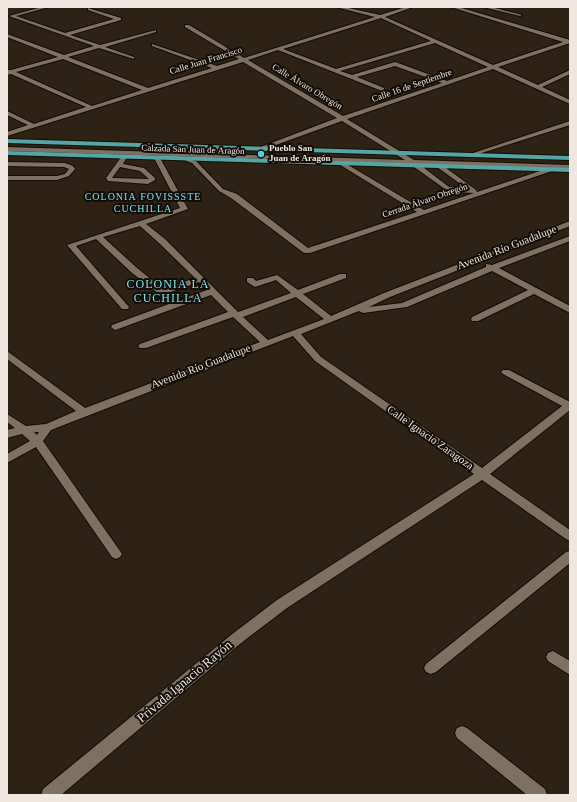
<!DOCTYPE html>
<meta charset="utf-8">
<style>
body{margin:0}
#map{position:relative;width:577px;height:802px;overflow:hidden;background:#2d2214;font-family:"Times New Roman",serif}
canvas{display:block}
.frame{position:absolute;inset:0;border:8px solid #f0e8e0;pointer-events:none}
</style>
<div id="map">
<canvas width="577" height="802"></canvas>
<div class="frame"></div>
</div>
<script>
const c = document.querySelector('canvas').getContext('2d');
c.lineJoin = 'round';
function shape(rows) {
  const path = new Path2D();
  for (const r of rows) {
    path.moveTo(r[0], r[1]);
    for (let i = 2; i < r.length; i += 2) path.lineTo(r[i], r[i + 1]);
  }
  return path;
}
function strokePath(path, color, width, dash) {
  c.strokeStyle = color;
  c.lineWidth = width;
  c.lineCap = dash ? 'butt' : 'round';
  c.setLineDash(dash || []);
  c.stroke(path);
}
function fillPath(path, color) {
  c.fillStyle = color;
  c.fill(path, 'evenodd');
}
function write(font, color, halo, rows, align = 'center') {
  c.font = font + ' "Times New Roman",serif';
  c.lineWidth = 4;
  c.setLineDash([]);
  c.textBaseline = 'middle';
  c.strokeStyle = halo;
  c.fillStyle = color;
  for (const [text, x, y, turn = 0] of rows) {
    c.save();
    c.translate(x, y);
    c.rotate((+turn || 0) * Math.PI / 180);
    c.textAlign = isNaN(turn) ? turn : align;
    if (halo) c.strokeText(text, 0, 0);
    c.fillText(text, 0, 0);
    c.restore();
  }
}
const minor = shape([
 [42,7,49,7,16,16,65,33,114,19,88,10,88,8,121,18,121,20,70,35,100,45,156,30,156,32,105,47,134,57,134,59,99,48,68,57,148,88,212,68,152,46,152,44,217,66,239,59,185,27,185,25,189,25,244,58,375,17,336,7,344,7,380,15,406,7,413,7,385,17,493,65,563,42,451,7,458,7,570,40,570,43,498,67,538,85,570,70,570,74,542,87,570,100,570,104,493,69,347,119,414,160,570,165,570,169,552,168,552,171,310,253,304,253,231,198,219,191,192,163,184,160,184,158,196,161,223,189,237,194,308,248,417,212,337,163,336,161,7,151,7,147,405,160,342,121,262,150,258,150,258,148,337,118,243,62,7,136,7,132,28,125,7,115,7,111,34,124,86,107,11,74,7,75,7,70,11,70,58,57,7,37,7,34,64,55,94,46,9,16,42,7],
 [381,18,431,41,336,69,283,49,381,18],
 [435,43,488,67,447,81,395,62,352,75,340,71,435,43],
 [278,50,382,91,384,90,384,88,357,77,395,66,442,83,343,116,248,60,278,50],
 [63,59,142,90,92,106,16,72,63,59],
 [343,162,410,164,445,189,455,192,474,193,424,210,343,162],
 [419,164,437,165,437,167,466,188,449,187,419,164],
 [442,165,549,168,477,192,476,190,442,165],
 [483,7,491,7,522,15,520,16,483,7],
 [570,121,570,125,472,156,467,155,570,121],
 [122,156,127,157,123,164,144,168,155,178,155,180,148,184,108,181,106,178,122,156],
 [120,167,140,171,149,179,112,178,120,167],
 [157,156,160,158,188,209,146,224,165,239,238,312,291,293,276,280,255,287,247,282,247,278,253,278,256,281,277,275,298,290,340,274,346,274,346,278,303,294,331,316,384,293,570,221,570,226,390,297,369,307,402,303,486,267,486,264,492,265,570,236,570,241,499,268,570,306,570,313,534,294,478,321,472,321,471,319,472,317,528,290,492,271,407,307,363,313,359,311,301,334,321,357,482,468,562,406,503,374,501,372,503,370,509,370,570,402,570,410,490,474,570,530,570,541,566,539,482,480,287,608,241,643,61,795,41,795,43,789,231,635,277,600,474,474,315,361,293,336,51,430,43,441,120,551,122,554,120,557,116,559,112,557,36,447,7,463,7,454,30,441,22,434,7,438,7,430,15,428,7,422,7,414,26,426,46,424,76,411,7,359,7,351,85,408,260,342,233,317,146,348,140,348,138,346,140,344,228,312,211,295,118,329,115,330,111,327,112,325,207,290,199,282,165,294,159,294,131,272,96,239,76,246,129,307,128,309,122,309,67,245,180,208,154,158,157,156],
 [140,226,159,243,195,278,163,289,137,268,103,237,140,226],
 [296,297,324,319,268,340,243,317,296,297],
 [34,432,39,432,37,435,34,432],
 [7,162,65,163,73,166,75,169,69,176,57,180,7,180,7,176,57,176,65,174,69,169,64,167,7,166,7,162],
 [570,551,570,563,436,672,431,674,426,672,424,668,426,664,566,552,570,551],
 [553,651,570,661,570,675,548,661,546,657,548,653,553,651],
 [462,726,467,728,545,789,547,795,527,795,457,738,455,733,457,728,462,726]
]);
const major = shape([
 [7,139,570,156,570,160,7,143,7,139],
 [7,151,570,168,570,172,7,155,7,151]
]);
strokePath(minor, '#150b02', 2);
strokePath(major, '#150b02', 2);
fillPath(minor, '#7e7162');
fillPath(major, '#53a6a5');
for (const [x, y, r, color] of [
 [261,154,4,"#51ccd3"]
]) {
  const dot = new Path2D();
  dot.arc(x, y, r, 0, 2 * Math.PI);
  c.fillStyle = color;
  c.fill(dot);
  strokePath(dot, '#110c07', 1.5);
}
write('9px', '#f0e8e0', '#110c07', [
 ["Calle Juan Francisco",206,61,-17],
 ["Calle 16 de Septiembre",412,86,-19],
 ["Calle Álvaro Obregón",307,87,31],
 ["Calzada San Juan de Aragón",193,150,2],
 ["Cerrada Álvaro Obregón",425,201,-19]
]);
write('bold 9px', '#f0e8e0', '#110c07', [
 ["Pueblo San",269,149],
 ["Juan de Aragón",269,159]
], 'left');
c.letterSpacing = '1px';
write('10px', '#78e4eb', '#110c07', [
 ["COLONIA FOVISSSTE",143,197],
 ["CUCHILLA",143,209]
]);
c.letterSpacing = '0px';
write('11px', '#f0e8e0', '#110c07', [
 ["Avenida Río Guadalupe",507,248,-21],
 ["Avenida Río Guadalupe",201,367,-21],
 ["Calle Ignacio Zaragoza",430,438,35]
]);
c.letterSpacing = '1px';
write('12px', '#78e4eb', '#110c07', [
 ["COLONIA LA",168,285],
 ["CUCHILLA",168,299]
]);
c.letterSpacing = '0px';
write('13px', '#f0e8e0', '#110c07', [
 ["Privada Ignacio Rayón",185,682,-40]
]);
</script>
